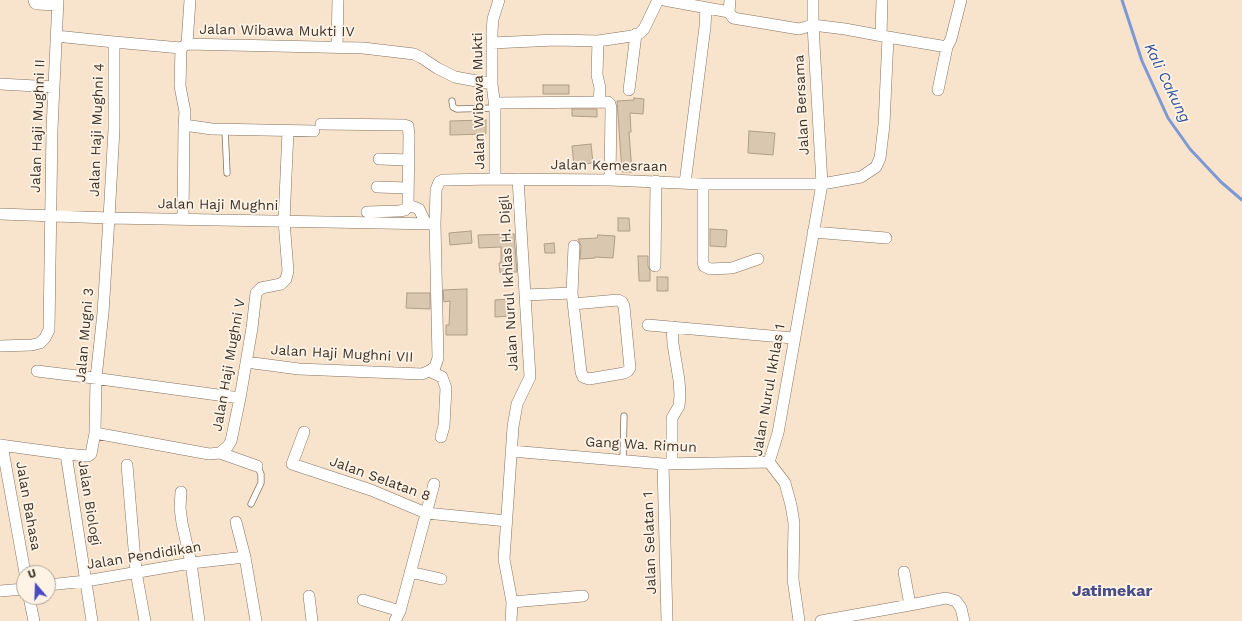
<!DOCTYPE html>
<style>
body{margin:0}
#map{position:relative;width:1242px;height:621px;overflow:hidden;background:#f8e4cd;font-family:"Work Sans",sans-serif}
canvas{display:block}
.north{position:absolute;left:16px;top:565px;width:40px;height:40px;box-sizing:border-box;background:#fff3e5;border:1px solid #b1a69a;border-radius:50%;rotate:341deg;font-size:11px;font-weight:700;line-height:16px;text-align:center;color:#3b332a}
.north::after{content:'';display:block;margin:auto;width:14px;height:18px;background:#4c4ac0;clip-path:polygon(50% 0,100% 100%,50% 72%,0 100%)}
</style>
<div id="map">
<canvas width="1242" height="621"></canvas>
<div class="north">U</div>
</div>
<script>
const c = document.querySelector('canvas').getContext('2d');
c.lineJoin = 'round';
function shape(rows) {
  const path = new Path2D();
  for (const r of rows) {
    path.moveTo(r[0], r[1]);
    for (let i = 2; i < r.length; i += 2) path.lineTo(r[i], r[i + 1]);
  }
  return path;
}
function strokePath(path, color, width, dash) {
  c.strokeStyle = color;
  c.lineWidth = width;
  c.lineCap = dash ? 'butt' : 'round';
  c.setLineDash(dash || []);
  c.stroke(path);
}
function fillPath(path, color) {
  c.fillStyle = color;
  c.fill(path, 'evenodd');
}
function write(font, color, halo, rows, align = 'center') {
  c.font = font + ' "Work Sans",sans-serif';
  c.lineWidth = 3.5;
  c.setLineDash([]);
  c.textBaseline = 'middle';
  c.strokeStyle = halo;
  c.fillStyle = color;
  for (const [text, x, y, turn = 0] of rows) {
    c.save();
    c.translate(x, y);
    c.rotate((+turn || 0) * Math.PI / 180);
    c.textAlign = isNaN(turn) ? turn : align;
    if (halo) c.strokeText(text, 0, 0);
    c.fillText(text, 0, 0);
    c.restore();
  }
}
strokePath(shape([
 [1122,0,1142,61,1168,118,1190,149,1221,182,1242,200]
]), '#7c99d6', 3);
const building = shape([
 [543,85,569,85,569,94,543,94,543,85],
 [634,98,644,99,643,114,630,113,631,132,629,132,632,172,622,172,617,101,634,100,634,98],
 [572,109,597,109,597,117,572,116,572,109],
 [486,120,486,134,450,135,450,121,486,120],
 [749,131,775,133,773,155,748,153,749,131],
 [591,144,593,163,574,165,572,146,591,144],
 [618,218,629,218,630,231,618,231,618,218],
 [710,229,727,230,726,247,710,246,710,229],
 [471,231,472,243,450,245,449,233,471,231],
 [514,234,517,272,500,273,499,263,501,263,501,247,479,248,478,235,514,234],
 [598,235,615,236,613,258,595,257,595,258,580,259,581,246,578,239,597,238,598,235],
 [554,243,555,253,545,253,544,244,554,243],
 [638,256,648,256,648,266,650,271,650,281,639,281,638,256],
 [657,277,668,277,668,291,657,291,657,277],
 [467,289,467,335,446,335,446,325,449,325,450,301,444,302,443,290,467,289],
 [407,293,430,293,430,309,406,308,407,293],
 [510,299,510,316,495,317,495,300,510,299]
]);
fillPath(building, '#dac7b0');
strokePath(building, '#b09d88', 1);
const lane = shape([
 [452,101,453,107,457,109,495,108],
 [225,129,227,173],
 [623,460,624,416],
 [251,504,261,483,261,474,257,466]
]);
const street = shape([
 [34,0,35,3,37,4,58,5],
 [729,12,730,0],
 [56,36,114,42,181,48,187,44,363,48,414,54,422,58,437,68,455,77,492,84],
 [881,36,882,0],
 [888,37,947,47],
 [598,41,597,75,600,88,599,102],
 [492,43,555,40,598,41,632,36,640,33,644,29,658,0],
 [187,44,190,0],
 [337,47,338,0],
 [181,48,180,86,185,112,184,125,212,129,314,131],
 [0,84,54,87],
 [629,90,636,34],
 [938,90,947,47,951,39,961,0],
 [495,103,608,102,610,104,611,108,610,180],
 [321,124,404,125,408,126,409,135,408,206,405,210,399,211,367,212],
 [379,159,409,160],
 [495,179,495,108,492,84,492,31,493,19,499,0],
 [685,183,705,27,706,8],
 [703,184,703,262,704,266,710,269,732,268,758,259],
 [377,187,408,188],
 [408,206,414,207,419,209,426,224],
 [0,214,109,218,435,224],
 [183,219,184,125],
 [813,232,886,238],
 [655,266,656,181],
 [572,293,574,246],
 [525,295,572,293,581,372,583,377,589,379,624,373,628,371,630,368,624,306,622,302,618,300,573,304],
 [648,325,793,338],
 [0,346,32,345,40,343,45,338,49,330,52,129,58,0],
 [246,362,299,369,422,374,429,371,435,367,438,358,435,224,436,190,439,182,443,180,495,179,610,180,703,184,822,184,861,177,876,167,880,158,884,125,888,37,845,29,813,25,799,29,733,18,729,12,664,0],
 [37,371,86,377,240,398],
 [429,371,442,377,446,388,444,426,441,437],
 [304,432,292,464,371,490,426,513,507,521],
 [95,433,209,454,220,453,228,446,231,441,240,398,252,328,256,293,261,288,281,284,286,279,288,271,284,221,288,131],
 [0,445,66,454,88,456,91,454,95,433,96,378,103,313,109,218,114,129,114,42],
 [2,445,25,573],
 [511,451,663,464,769,462],
 [220,453,257,466],
 [66,454,92,621],
 [663,464,667,621],
 [672,464,672,418,679,406,680,395,679,380,673,344,672,327],
 [127,465,136,572,145,621],
 [181,492,180,508,182,523,191,563,199,621],
 [236,522,245,557,256,621],
 [410,572,441,579],
 [904,572,910,605,946,598,956,601,961,608,964,621],
 [48,585,86,581,191,563,245,557],
 [0,591,24,589],
 [309,596,312,621],
 [29,597,34,621],
 [363,600,400,611],
 [512,602,583,596],
 [395,621,400,611,434,484],
 [511,621,512,602,504,559,513,427,517,404,530,377,518,179],
 [799,621,793,579,794,523,791,505,785,483,769,462,778,433,822,184,813,25,813,0],
 [821,621,910,605]
]);
strokePath(lane, '#84725e', 7);
strokePath(street, '#84725e', 12);
strokePath(lane, '#fff', 5.5);
strokePath(street, '#fff', 11);
write('14px', '#3b332a', '#fff3e5', [
 ["Jalan Wibawa Mukti IV",277,31,1],
 ["Jalan Wibawa Mukti",479,101,-91],
 ["Jalan Bersama",802,105,-93],
 ["Jalan Haji Mughni II",38,126,-88],
 ["Jalan Haji Mughni 4",97,130,-88],
 ["Jalan Kemesraan",609,166,1],
 ["Jalan Haji Mughni",218,205,1],
 ["Jalan Nurul Ikhlas H. Digil",509,283,-93],
 ["Jalan Mugni 3",85,335,-85],
 ["Jalan Haji Mughni VII",342,354,3],
 ["Jalan Haji Mughni V",229,365,-80],
 ["Jalan Nurul Ikhlas 1",769,390,-80],
 ["Gang Wa. Rimun",641,445,3],
 ["Jalan Selatan 8",380,479,20],
 ["Jalan Biologi",89,503,81],
 ["Jalan Bahasa",28,506,80],
 ["Jalan Selatan 1",650,543,-92],
 ["Jalan Pendidikan",144,556,-9]
]);
write('italic 15px', '#32529c', '#fff3e5', [
 ["Kali Cakung",1167,83,64]
]);
write('bold 16px', '#484d8a', '#fff3e5', [
 ["Jatimekar",1112,591]
]);
</script>
